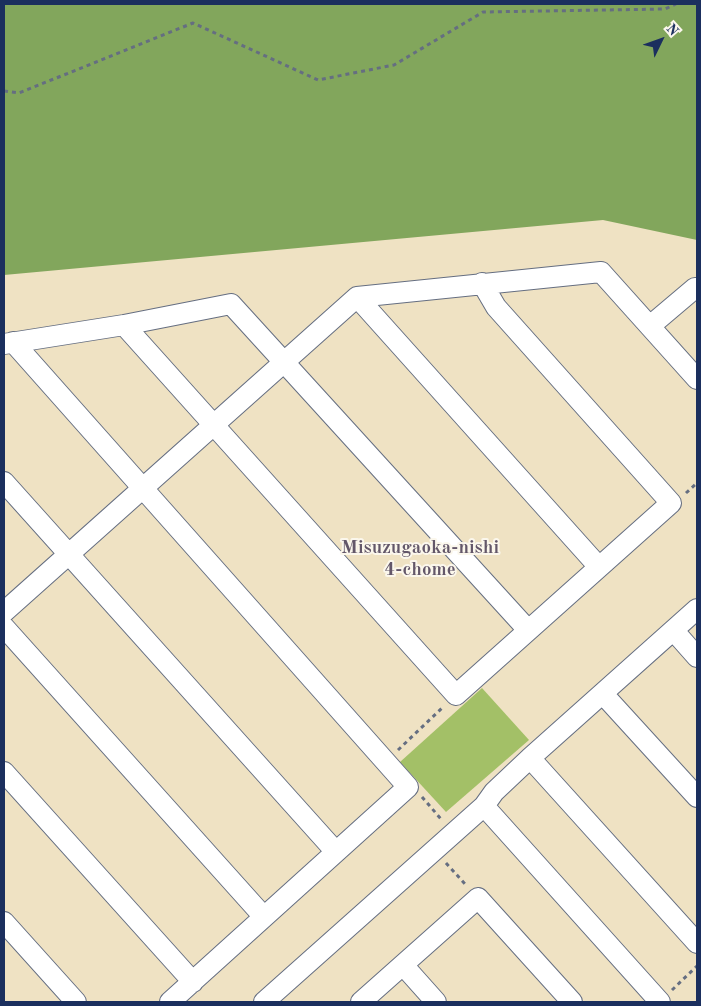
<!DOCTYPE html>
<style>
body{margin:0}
#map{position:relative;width:701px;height:1006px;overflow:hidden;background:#efe2c3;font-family:"Old Standard TT",serif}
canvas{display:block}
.frame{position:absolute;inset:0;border:5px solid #1b2f5e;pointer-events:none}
.north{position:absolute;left:636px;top:15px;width:50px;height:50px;-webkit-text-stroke:4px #fbf7ec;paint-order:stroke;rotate:48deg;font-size:14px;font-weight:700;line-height:20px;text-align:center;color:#1b2f5e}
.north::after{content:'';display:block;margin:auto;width:18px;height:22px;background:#1b2f5e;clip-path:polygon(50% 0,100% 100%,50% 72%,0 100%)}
</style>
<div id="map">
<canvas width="701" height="1006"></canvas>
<div class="frame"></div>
<div class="north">N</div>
</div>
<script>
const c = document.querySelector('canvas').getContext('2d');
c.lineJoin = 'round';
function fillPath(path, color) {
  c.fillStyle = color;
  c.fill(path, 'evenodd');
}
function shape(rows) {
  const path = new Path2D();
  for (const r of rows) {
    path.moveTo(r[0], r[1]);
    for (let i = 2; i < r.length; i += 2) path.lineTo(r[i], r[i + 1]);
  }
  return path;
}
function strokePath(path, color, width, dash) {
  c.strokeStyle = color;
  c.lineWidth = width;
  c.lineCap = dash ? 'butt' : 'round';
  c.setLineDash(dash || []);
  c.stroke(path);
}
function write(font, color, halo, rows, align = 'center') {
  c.font = font + ' "Old Standard TT",serif';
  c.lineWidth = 4;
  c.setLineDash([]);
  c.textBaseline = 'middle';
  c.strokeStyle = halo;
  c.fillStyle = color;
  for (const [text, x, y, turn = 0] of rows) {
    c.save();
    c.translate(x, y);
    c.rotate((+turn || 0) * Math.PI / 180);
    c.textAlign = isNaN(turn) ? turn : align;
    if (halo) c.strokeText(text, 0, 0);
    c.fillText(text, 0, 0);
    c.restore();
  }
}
fillPath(shape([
 [482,688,529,740,446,812,400,762]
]), '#a3c067');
fillPath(shape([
 [4,4,697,4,697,240,603,220,4,275]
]), '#82a65c');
const minor = shape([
 [357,297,599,567],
 [124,325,456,695,671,503,496,307,482,283],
 [650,326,695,288,697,290],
 [13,342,408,787,170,1002],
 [4,344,124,325,231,304,528,630],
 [4,482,336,852],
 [4,612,357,297,601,272,697,379],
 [4,627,264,917],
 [674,631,697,657],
 [603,694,697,797],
 [530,758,697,943],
 [4,772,193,982],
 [484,806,660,1002],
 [4,922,76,1002],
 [403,965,436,1002],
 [264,1002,484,806,494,792,530,758,697,609],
 [361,1002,478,898,572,1002]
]);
strokePath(minor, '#656e81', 22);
strokePath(shape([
 [4,91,19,93,193,23,318,80,394,65,483,12,665,9,676,4],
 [686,493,697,483],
 [398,750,442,708],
 [422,797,441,819],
 [446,863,465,884],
 [672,990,697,966]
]), '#656e81', 3, [4, 4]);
strokePath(minor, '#fff', 20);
write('bold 19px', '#635769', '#fbf7ec', [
 ["Misuzugaoka-nishi",420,548],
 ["4-chome",420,570]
]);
</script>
